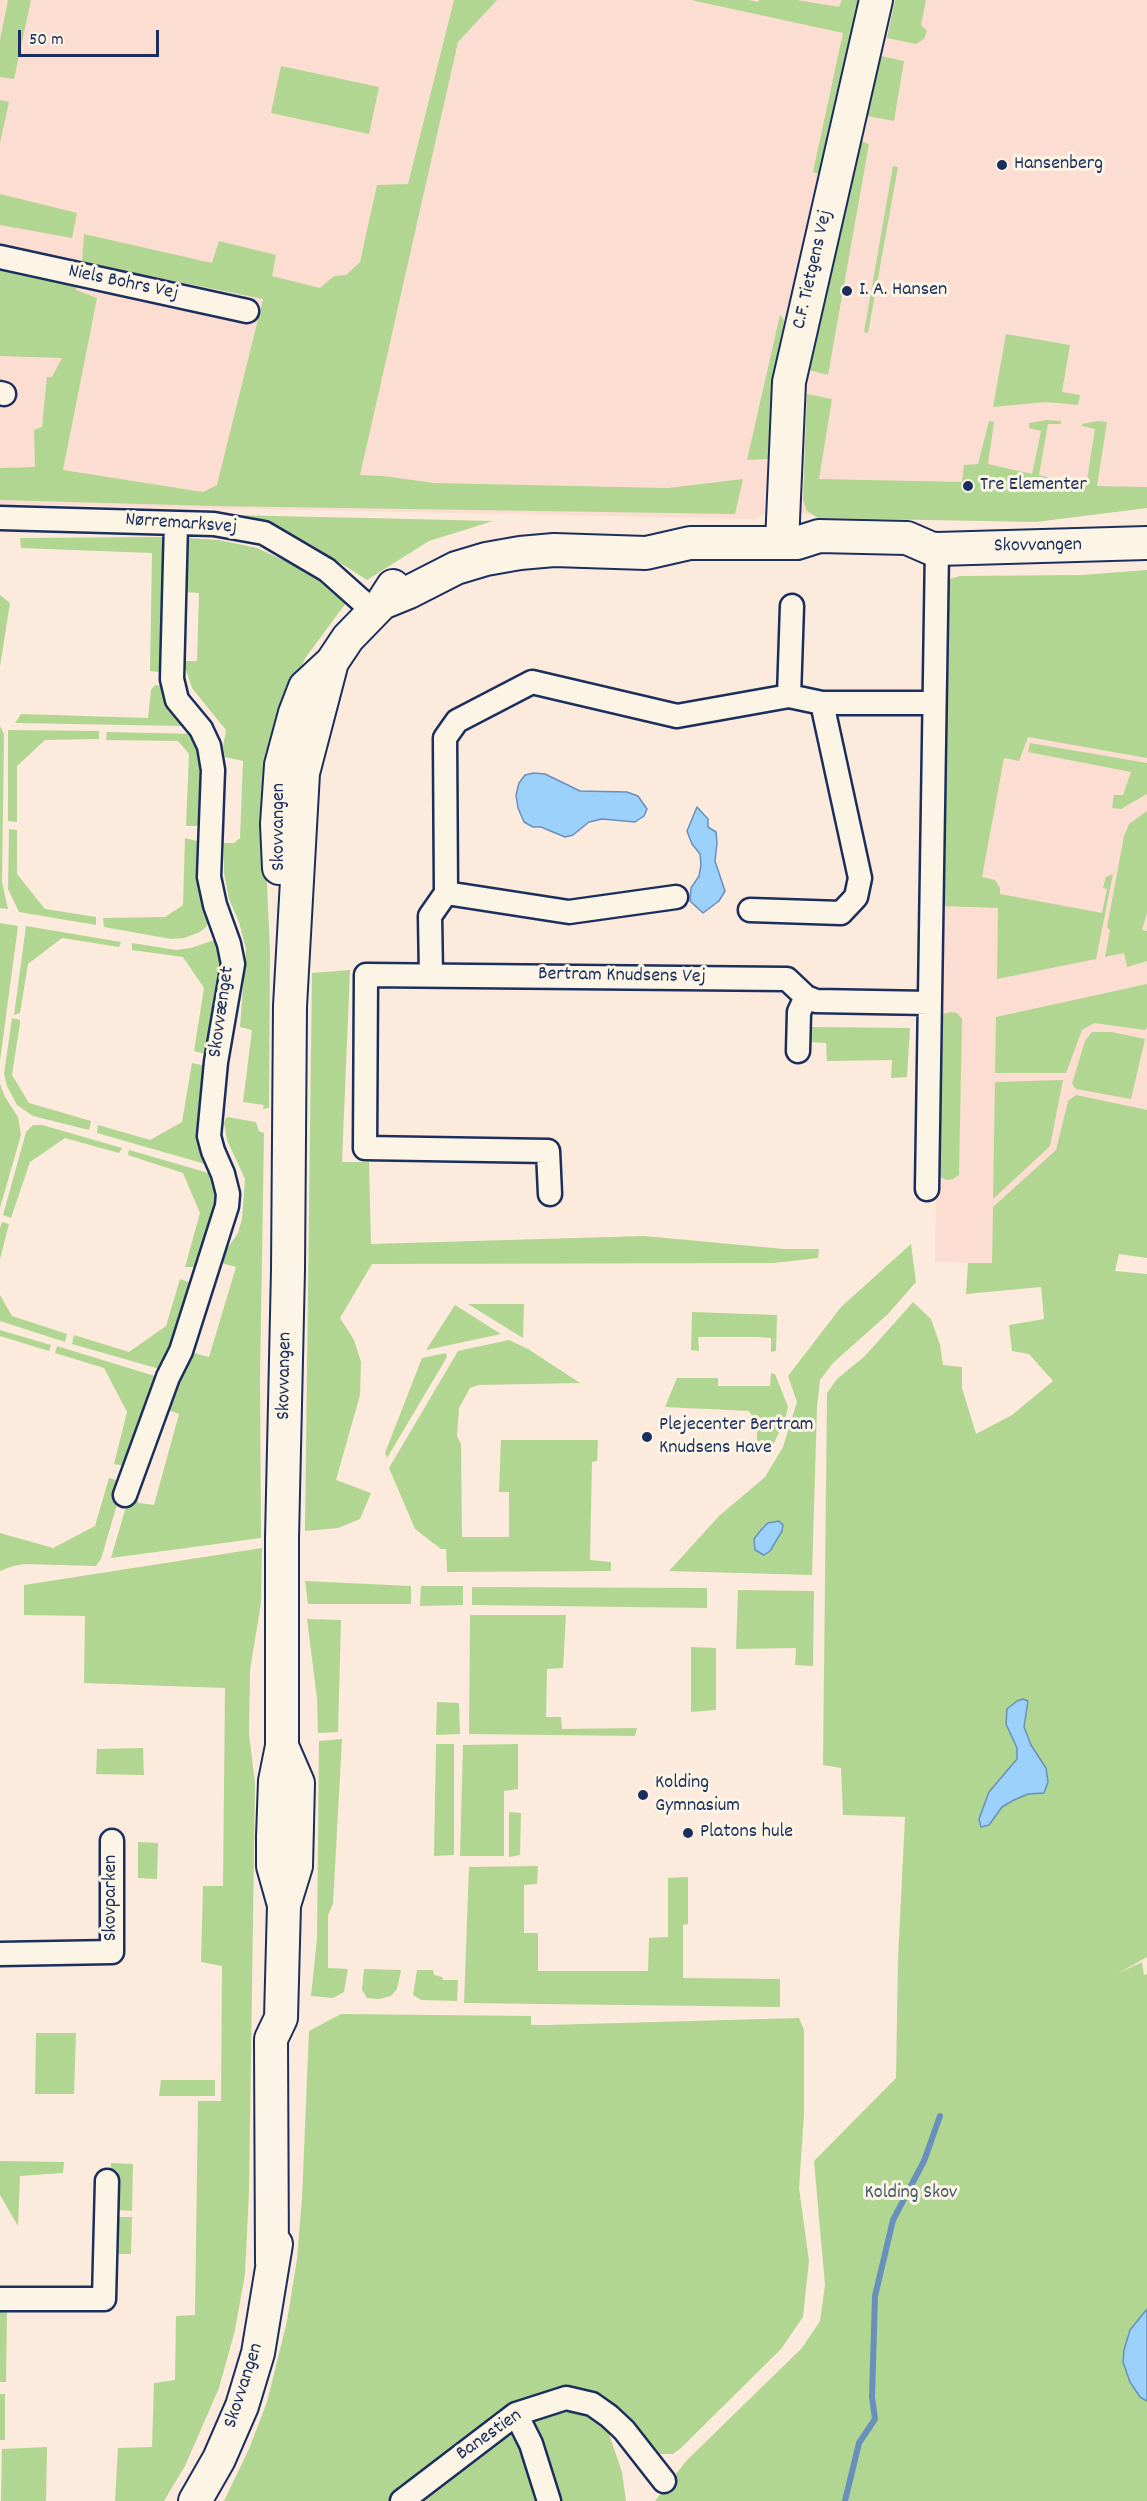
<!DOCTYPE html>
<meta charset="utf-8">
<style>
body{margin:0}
#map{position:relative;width:1147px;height:2501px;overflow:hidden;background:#fceadc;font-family:Dekko,sans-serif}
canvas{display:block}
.scale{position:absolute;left:18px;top:30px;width:141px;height:27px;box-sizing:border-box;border:3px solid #1b2f5e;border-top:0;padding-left:8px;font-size:18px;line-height:21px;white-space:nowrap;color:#1b2f5e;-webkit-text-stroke:4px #fcf5e5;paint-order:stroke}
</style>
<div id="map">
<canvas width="1147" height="2501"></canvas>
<div class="scale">50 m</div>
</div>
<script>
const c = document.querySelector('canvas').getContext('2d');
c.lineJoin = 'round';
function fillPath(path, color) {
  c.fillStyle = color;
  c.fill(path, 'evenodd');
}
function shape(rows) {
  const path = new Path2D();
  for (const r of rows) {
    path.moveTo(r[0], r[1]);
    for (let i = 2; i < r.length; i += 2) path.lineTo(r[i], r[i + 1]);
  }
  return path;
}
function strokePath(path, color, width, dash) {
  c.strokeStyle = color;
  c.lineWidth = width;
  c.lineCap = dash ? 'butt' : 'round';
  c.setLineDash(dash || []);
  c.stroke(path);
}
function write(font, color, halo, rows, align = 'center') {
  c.font = font + ' Dekko,sans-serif';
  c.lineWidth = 6;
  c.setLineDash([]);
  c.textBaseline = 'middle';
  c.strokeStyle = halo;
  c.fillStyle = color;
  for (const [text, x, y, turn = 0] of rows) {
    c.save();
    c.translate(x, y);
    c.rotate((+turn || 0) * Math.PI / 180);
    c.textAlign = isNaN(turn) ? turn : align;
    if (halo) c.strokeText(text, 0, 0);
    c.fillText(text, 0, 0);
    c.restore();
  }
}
fillPath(shape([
 [0,0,1147,0,1147,506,814,515,770,509,757,519,0,504],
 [1147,570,1147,1228,992,1263,935,1262,940,906,952,577,1082,575]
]), '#fcddd2');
fillPath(shape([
 [8,0,31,0,14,79,0,77,0,40],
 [454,0,497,0,458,42,360,475,383,476,434,483,668,488,743,479,735,514,213,506,0,500,0,468,35,467,34,430,42,427,47,377,52,377,62,358,0,356,0,267,77,280,76,290,97,298,63,470,203,492,217,485,263,299,82,262,84,234,212,263,219,241,276,255,272,276,320,288,334,276,346,275,360,262,377,185,408,184],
 [691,0,748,0,758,2,759,0,797,0,839,7,842,0,861,0,819,174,813,172,843,33],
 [895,0,926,0,921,25,927,31,924,39,916,44,887,38],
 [881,56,904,61,894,121,867,116],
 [281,66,379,87,369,134,271,113],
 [0,100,9,102,0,143],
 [861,141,869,144,828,375,809,370],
 [893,166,898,167,868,333,864,332],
 [0,194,77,213,72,238,0,225],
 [780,315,784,320,773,381,769,459,747,460],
 [1006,334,1070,345,1062,392,1080,395,1078,405,1045,402,993,407],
 [807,394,832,399,819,479,962,482,964,465,978,464,989,421,994,422,988,464,1032,474,1041,431,1029,428,1029,423,1047,420,1061,421,1061,424,1048,424,1039,475,1086,486,1095,429,1082,426,1082,424,1098,421,1107,422,1097,486,1147,487,1147,508,1036,522,818,518,807,511,803,500],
 [227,515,367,518,493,521,429,541,367,580,310,544,270,528],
 [163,537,170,546,167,670,158,672,150,671,152,553,21,548,20,538],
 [189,538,219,540,257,548,294,565,322,582,345,598,346,603,306,657,282,705,265,840,270,951,269,1108,263,1109,264,1105,243,1102,252,1030,240,1027,246,949,239,922,229,899,224,873,224,843,234,843,240,838,243,761,225,757,223,747,226,730,192,688,183,661,197,661,199,593,183,592,185,546],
 [1147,570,1147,758,1028,737,1019,761,1004,758,982,877,995,880,1000,888,1000,894,1102,913,1107,889,1103,888,1106,877,1113,874,1096,959,997,979,998,908,940,906,947,580,960,576,1082,575],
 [0,595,10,603,0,667],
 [155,685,163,686,184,726,15,723,21,714,148,718,151,690],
 [0,726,4,734,2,882,8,909,0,908],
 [8,730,99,731,99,739,45,740,17,766,17,822,8,821],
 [107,732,197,734,203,741,202,822,196,826,186,826,189,754,178,741,106,740],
 [1030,743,1147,763,1147,794,1121,809,1112,808,1114,795,1123,795,1131,772,1028,752],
 [1147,811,1147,913,1142,930,1147,931,1147,961,1127,967,1124,953,1105,957,1110,930,1107,927,1124,836,1129,824],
 [9,829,17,830,17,874,45,909,96,917,96,925,19,912,8,889],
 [185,838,201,842,209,921,207,926,200,932,184,938,171,939,104,927,103,918,165,917,183,905],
 [0,923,18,926,0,1061],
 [26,926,121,942,119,947,62,938,28,964,20,1013,14,1015],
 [220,938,225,953,207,1054,205,1054,194,1051,204,988,183,957,132,950,132,943,176,950,191,948],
 [350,970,342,1162,369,1162,371,1244,644,1236,784,1249,819,1249,818,1258,774,1263,372,1264,340,1318,354,1340,361,1362,360,1395,336,1480,371,1493,360,1519,338,1528,305,1531,312,973],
 [1147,984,1147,1027,1145,1030,1094,1023,1082,1030,1066,1073,995,1073,996,1017],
 [951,1012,957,1013,962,1019,959,1175,953,1179,947,1180,937,1176,939,1015],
 [12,1018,20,1020,20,1023,12,1075,29,1103,91,1121,89,1130,33,1116,17,1105,7,1086,4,1074],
 [811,1027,910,1028,907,1077,891,1078,892,1060,827,1061,826,1043,810,1042],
 [1092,1032,1112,1032,1145,1039,1131,1099,1076,1089,1072,1084,1085,1041],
 [192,1063,206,1066,216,1167,97,1133,98,1125,150,1140,182,1122],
 [1063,1080,1050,1146,993,1199,995,1082],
 [0,1084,5,1097,18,1117,21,1135,0,1208],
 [1076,1095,1147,1110,1147,1258,1119,1254,1115,1271,1147,1274,1147,1957,1117,1974,1142,1962,1144,1975,1147,1974,1147,2501,655,2501,686,2461,802,2348,820,2321,825,2285,814,2161,896,2078,898,1959,905,1817,843,1815,841,1768,823,1765,827,1393,837,1379,865,1356,913,1302,931,1319,940,1345,943,1365,962,1367,962,1388,976,1434,1012,1415,1053,1381,1029,1354,1012,1351,1009,1325,1044,1319,1041,1287,966,1294,968,1263,992,1263,993,1207,1056,1150,1068,1101],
 [227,1117,256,1122,259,1131,264,1133,260,1378,261,1538,111,1558,125,1510,130,1501,135,1498,139,1503,154,1505,179,1414,163,1408,191,1352,209,1357,236,1267,218,1262,238,1233,242,1219,245,1179,227,1140,224,1122],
 [33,1125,42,1125,122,1148,119,1153,65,1138,30,1162,11,1218,3,1215,26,1132],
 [129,1150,219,1176,219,1200,199,1267,185,1267,200,1213,183,1173,128,1155],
 [2,1222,9,1224,0,1259,0,1228],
 [911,1244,916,1282,888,1314,833,1363,820,1380,817,1407,812,1575,669,1571,719,1516,765,1477,783,1447,797,1402,788,1376,841,1307],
 [180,1279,191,1283,193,1288,163,1370,72,1344,74,1335,129,1352,166,1326],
 [0,1295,12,1316,67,1334,65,1342,0,1321],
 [468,1304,524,1304,523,1338],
 [455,1305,501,1334,426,1350],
 [692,1312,777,1315,776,1351,771,1352,771,1338,758,1337,698,1337,699,1351,691,1350],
 [0,1330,51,1345,49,1351,0,1336],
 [509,1340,528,1349,580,1383,478,1385,470,1388,459,1408,457,1436,461,1444,462,1537,509,1537,509,1492,499,1492,501,1440,598,1440,597,1461,592,1462,590,1560,611,1562,611,1571,447,1572,446,1549,441,1549,415,1529,389,1468,458,1351],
 [57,1346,158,1377,125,1466,114,1464,127,1412,104,1368,55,1353],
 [446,1353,447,1357,387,1458,385,1453,422,1358],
 [771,1373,775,1374,788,1407,785,1420,773,1445,757,1442,757,1417,752,1416,749,1411,665,1407,677,1378,718,1378,718,1386,770,1386],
 [109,1478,120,1481,123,1484,101,1559,96,1566,25,1564,13,1566,0,1571,0,1533,53,1548,95,1526],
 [262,1548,261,1603,250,1670,249,1734,255,1783,249,2192,245,2274,235,2330,219,2388,185,2466,164,2501,115,2501,118,2448,152,2447,154,2383,175,2380,176,2316,195,2315,198,2101,221,2101,222,1966,201,1962,203,1886,223,1886,225,1688,84,1683,85,1616,24,1615,24,1585],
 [305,1581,411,1586,411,1604,308,1604],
 [421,1586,463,1586,463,1605,420,1606],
 [472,1587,707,1588,707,1608,472,1605],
 [738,1590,814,1591,813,1666,795,1665,796,1648,736,1649],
 [470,1615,566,1615,563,1668,547,1669,546,1717,561,1717,562,1729,637,1728,635,1736,469,1734],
 [307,1619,341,1620,338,1732,318,1733,317,1698],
 [691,1647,716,1648,716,1710,691,1712],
 [437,1702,459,1703,460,1734,436,1735],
 [342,1739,333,1904,328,1915,328,1968,348,1969,344,1992,333,1998,311,1996,317,1938,319,1741],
 [436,1744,454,1744,454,1855,434,1856],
 [518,1744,518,1789,504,1791,504,1856,460,1856,463,1745],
 [143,1748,144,1775,96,1774,97,1749],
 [509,1812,521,1813,520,1855,509,1857],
 [138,1842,158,1843,157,1879,138,1878],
 [538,1866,537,1884,524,1885,524,1933,538,1933,538,1971,648,1971,649,1938,668,1937,668,1878,688,1877,688,1924,683,1925,683,1978,780,1979,780,2007,464,2003,469,1867],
 [364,1969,401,1970,397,1989,391,1996,379,1999,367,1998,362,1990],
 [417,1970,433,1970,434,1975,442,1977,443,1980,458,1980,457,2001,421,2000,413,1995],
 [341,2014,531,2016,531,2025,548,2025,799,2018,804,2030,804,2114,799,2188,809,2261,803,2317,781,2349,681,2448,673,2454,655,2454,631,2419,620,2408,605,2405,605,2422,622,2472,626,2501,224,2501,249,2449,267,2402,287,2321,297,2259,302,2198,309,2031],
 [36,2033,76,2033,74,2094,35,2094],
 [161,2080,215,2080,215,2096,159,2096],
 [0,2161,64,2162,63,2173,20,2176,18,2226,0,2195],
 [111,2163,133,2164,132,2211,118,2210,118,2171,111,2170],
 [118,2217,132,2217,131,2254,117,2254],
 [0,2308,7,2309,6,2382,0,2382],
 [0,2394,5,2394,5,2440,0,2440],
 [47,2447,46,2501,1,2501,2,2449]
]), '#b1d691');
const water = shape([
 [534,773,545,774,580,791,627,792,638,796,647,809,644,816,635,822,602,819,589,822,573,835,565,837,541,827,533,827,524,822,518,808,516,795,519,783,525,775,534,773],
 [697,807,708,819,708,827,716,832,717,843,715,861,725,891,719,901,703,913,690,901,691,888,699,876,701,865,700,854,692,844,687,831,697,807],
 [779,1521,783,1525,782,1531,770,1551,764,1555,755,1550,754,1539,761,1530,768,1523,779,1521],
 [1023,1699,1028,1701,1024,1727,1031,1745,1046,1768,1048,1782,1044,1793,1028,1794,1014,1800,1002,1807,989,1825,981,1827,979,1819,989,1792,1017,1759,1017,1748,1006,1724,1007,1709,1017,1701,1023,1699],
 [1147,2309,1147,2401,1140,2397,1130,2382,1123,2362,1124,2350,1130,2330,1147,2309]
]);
fillPath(water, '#9cd1fb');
strokePath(water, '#6890bc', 1.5);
strokePath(shape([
 [845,2501,859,2443,875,2419,872,2397,875,2296,893,2220,924,2161,940,2116]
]), '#6890bc', 6);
const street = shape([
 [0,257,247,311],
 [0,393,4,394],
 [0,518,214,524,264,533,327,570,373,611],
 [789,696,792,606],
 [446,893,569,912,676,897],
 [750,910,841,913,856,897,860,878,822,703],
 [431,975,430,916,446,893,445,738,457,721,532,682,677,716,789,696,822,703,934,703],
 [798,1051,799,1012,806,997],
 [927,1189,937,549],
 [550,1194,548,1151,365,1148,366,975,787,979,806,997,816,1001,929,1003],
 [125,1495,168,1377,181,1351,227,1206,228,1194,223,1174,213,1151,209,1136,216,1062,233,964,229,944,215,905,209,877,213,770,209,746,201,729,177,700,172,679,176,523],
 [0,1954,112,1952,112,1841],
 [0,2299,104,2299,107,2181],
 [516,2414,531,2444,549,2501],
 [402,2501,516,2414,566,2398,592,2404,609,2416,624,2430,664,2481]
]);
const secondary = shape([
 [782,543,789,382,876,0],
 [382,603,409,592,456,568,486,559,520,553,554,550,646,553,690,543,797,543,819,536,907,538,930,548,937,549,1147,543],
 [279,868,277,824,281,765,295,713,305,687,332,662,348,638,382,603,393,586],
 [282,1746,298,1783,296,1866,284,1905],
 [272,2263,271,2039,281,2018,284,1905,273,1866,273,1837,275,1781,282,1746,282,1538,288,1270,290,1006,303,773,332,662],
 [195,2501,219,2459,242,2406,258,2353,276,2244]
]);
strokePath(street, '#1b2f5e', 27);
strokePath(secondary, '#1b2f5e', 36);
strokePath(street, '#fcf5e5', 22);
strokePath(secondary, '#fcf5e5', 32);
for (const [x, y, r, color] of [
 [1002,165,6,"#1b2f5e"],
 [847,291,6,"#1b2f5e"],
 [968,486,6,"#1b2f5e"],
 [647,1437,6,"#1b2f5e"],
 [643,1795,6,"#1b2f5e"],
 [688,1833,6,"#1b2f5e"]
]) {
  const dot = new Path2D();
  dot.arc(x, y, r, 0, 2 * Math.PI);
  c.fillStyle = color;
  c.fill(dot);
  strokePath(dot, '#fcf5e5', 2);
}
write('20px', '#1b2f5e', '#fcf5e5', [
 ["Hansenberg",1014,165],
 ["I. A. Hansen",859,291],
 ["Tre Elementer",980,486],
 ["Plejecenter Bertram",659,1426],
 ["Knudsens Have",659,1449],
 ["Kolding",655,1784],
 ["Gymnasium",655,1807],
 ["Platons hule",700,1833]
], 'left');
write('20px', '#1b2f5e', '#fcf5e5', [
 ["C.F. Tietgens Vej",814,270,-77],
 ["Niels Bohrs Vej",123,284,12],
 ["Nørremarksvej",181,525,4],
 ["Skovvangen",1038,547,-1],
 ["Skovvangen",280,827,-90],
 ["Bertram Knudsens Vej",622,977,1],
 ["Skovvænget",223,1012,-82],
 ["Skovvangen",286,1376,-89],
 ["Skovparken",112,1898,-90],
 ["Skovvangen",245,2386,-72],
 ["Banestien",490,2436,-35]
]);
write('20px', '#40596b', '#fcf5e5', [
 ["Kolding Skov",911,2194]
]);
</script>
